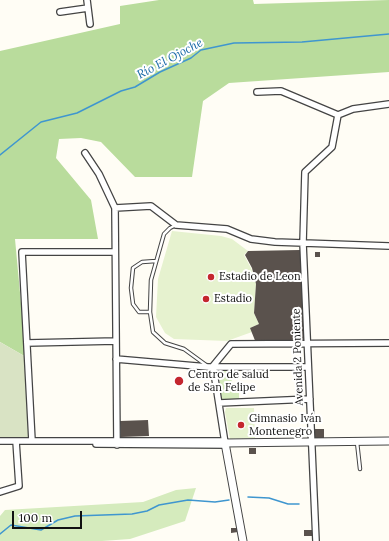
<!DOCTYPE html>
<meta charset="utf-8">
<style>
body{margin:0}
#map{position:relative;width:389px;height:541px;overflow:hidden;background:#fffdf5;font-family:Lora,serif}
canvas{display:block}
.scale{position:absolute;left:12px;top:511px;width:70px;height:18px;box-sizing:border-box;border:2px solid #111;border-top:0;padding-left:5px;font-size:12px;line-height:14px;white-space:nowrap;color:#111;-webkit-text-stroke:3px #fff;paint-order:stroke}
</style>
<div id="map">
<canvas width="389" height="541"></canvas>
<div class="scale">100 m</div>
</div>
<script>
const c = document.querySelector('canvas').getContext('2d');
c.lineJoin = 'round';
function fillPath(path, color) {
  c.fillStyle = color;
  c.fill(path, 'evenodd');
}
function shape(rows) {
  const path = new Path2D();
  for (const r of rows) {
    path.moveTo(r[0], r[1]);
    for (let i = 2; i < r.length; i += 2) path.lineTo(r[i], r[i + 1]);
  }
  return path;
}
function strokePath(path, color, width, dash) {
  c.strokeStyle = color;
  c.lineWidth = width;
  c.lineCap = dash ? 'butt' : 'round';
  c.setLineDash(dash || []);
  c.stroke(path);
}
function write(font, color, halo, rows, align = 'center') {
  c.font = font + ' Lora,serif';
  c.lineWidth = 4;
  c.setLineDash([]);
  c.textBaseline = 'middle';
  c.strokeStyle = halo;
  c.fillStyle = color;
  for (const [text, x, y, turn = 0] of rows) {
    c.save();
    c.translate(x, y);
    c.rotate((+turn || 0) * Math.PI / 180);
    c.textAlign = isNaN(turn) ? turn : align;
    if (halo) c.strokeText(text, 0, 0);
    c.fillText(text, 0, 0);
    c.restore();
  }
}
fillPath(shape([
 [219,371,231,371,232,385,239,386,239,401,226,402,221,400],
 [196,488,185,521,130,539,102,541,0,541,0,516,5,510,143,502,176,490]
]), '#d5ebbd');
fillPath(shape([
 [159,0,253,0,254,4,389,0,389,72,229,83,203,101,192,177,135,177,101,142,81,138,59,139,56,158,91,200,98,239,15,239,26,357,0,342,0,51,120,24,120,6]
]), '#b9dc9c');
fillPath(shape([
 [0,342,26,357,30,438,0,438]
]), '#d9e3c4');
fillPath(shape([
 [172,231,221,236,232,239,248,251,244,255,251,268,256,284,254,313,259,324,250,328,252,332,227,341,174,339,165,333,156,317,158,279],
 [226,408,254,408,255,438,230,439,225,412]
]), '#e6f2cf');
strokePath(shape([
 [0,155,41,122,77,113,121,91,135,87,160,72,191,58,201,50,234,43,302,42,389,34],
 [248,497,269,498,288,504,299,504],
 [0,534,11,525,41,530,58,520,75,516,132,514,147,511,159,505,188,500,215,502,229,500]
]), '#3f96cf', 1.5);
fillPath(shape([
 [300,250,305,341,256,343,250,328,259,324,254,313,256,284,252,268,245,255,248,251],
 [315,252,320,252,320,257,315,257],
 [148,420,149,436,121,437,120,421],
 [314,429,324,429,324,440,316,440,314,438],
 [249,448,256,448,256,454,249,454],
 [231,528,238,528,238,532,231,533],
 [304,530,312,530,312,536,304,536]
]), '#5a524d');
const service = shape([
 [176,225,170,228,164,234,151,280,150,312,153,332,165,343,184,349,206,365],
 [150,312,139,312,133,304,131,288,133,268,142,262,156,261],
 [357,442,360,469]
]);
const minor = shape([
 [88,8,90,24],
 [60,12,88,8,87,0],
 [257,92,281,91,338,115,353,109,389,104],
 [85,153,99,174,115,208,117,445],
 [115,208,151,206,176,225,227,229,251,239,275,242,389,246],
 [27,343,116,341],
 [116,359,208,367,308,367],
 [219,403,310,399],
 [0,441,225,441],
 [32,441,22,252,115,252],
 [225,443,213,366,231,344,389,343],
 [96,444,226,445],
 [0,492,19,486,16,441],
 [316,541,303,243,305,172,332,147,338,115]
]);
const tertiary = shape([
 [243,541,225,443,389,441]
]);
strokePath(service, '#444', 4.5);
strokePath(minor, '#444', 8);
strokePath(tertiary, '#444', 9);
strokePath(service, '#fff', 2.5);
strokePath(minor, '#fff', 5.5);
strokePath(tertiary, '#fff', 7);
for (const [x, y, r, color] of [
 [211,277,4,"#c4262e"],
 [206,299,4,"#c4262e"],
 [179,381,5,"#c4262e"],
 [241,425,4,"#c4262e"]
]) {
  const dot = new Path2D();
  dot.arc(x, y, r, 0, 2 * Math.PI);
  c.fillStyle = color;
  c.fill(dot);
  strokePath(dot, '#fff', 1.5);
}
write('11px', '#111', '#fff', [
 ["Estadio de Leon",219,277],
 ["Estadio",214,299],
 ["Centro de salud",188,375],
 ["de San Felipe",188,388],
 ["Gimnasio Iván",249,419],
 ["Montenegro",249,432]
], 'left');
write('11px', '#111', '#fff', [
 ["Avenida 2 Poniente",298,357,-92]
]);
write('italic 12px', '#1768a6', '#fff', [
 ["Río El Ojoche",170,59,-28]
]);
</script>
